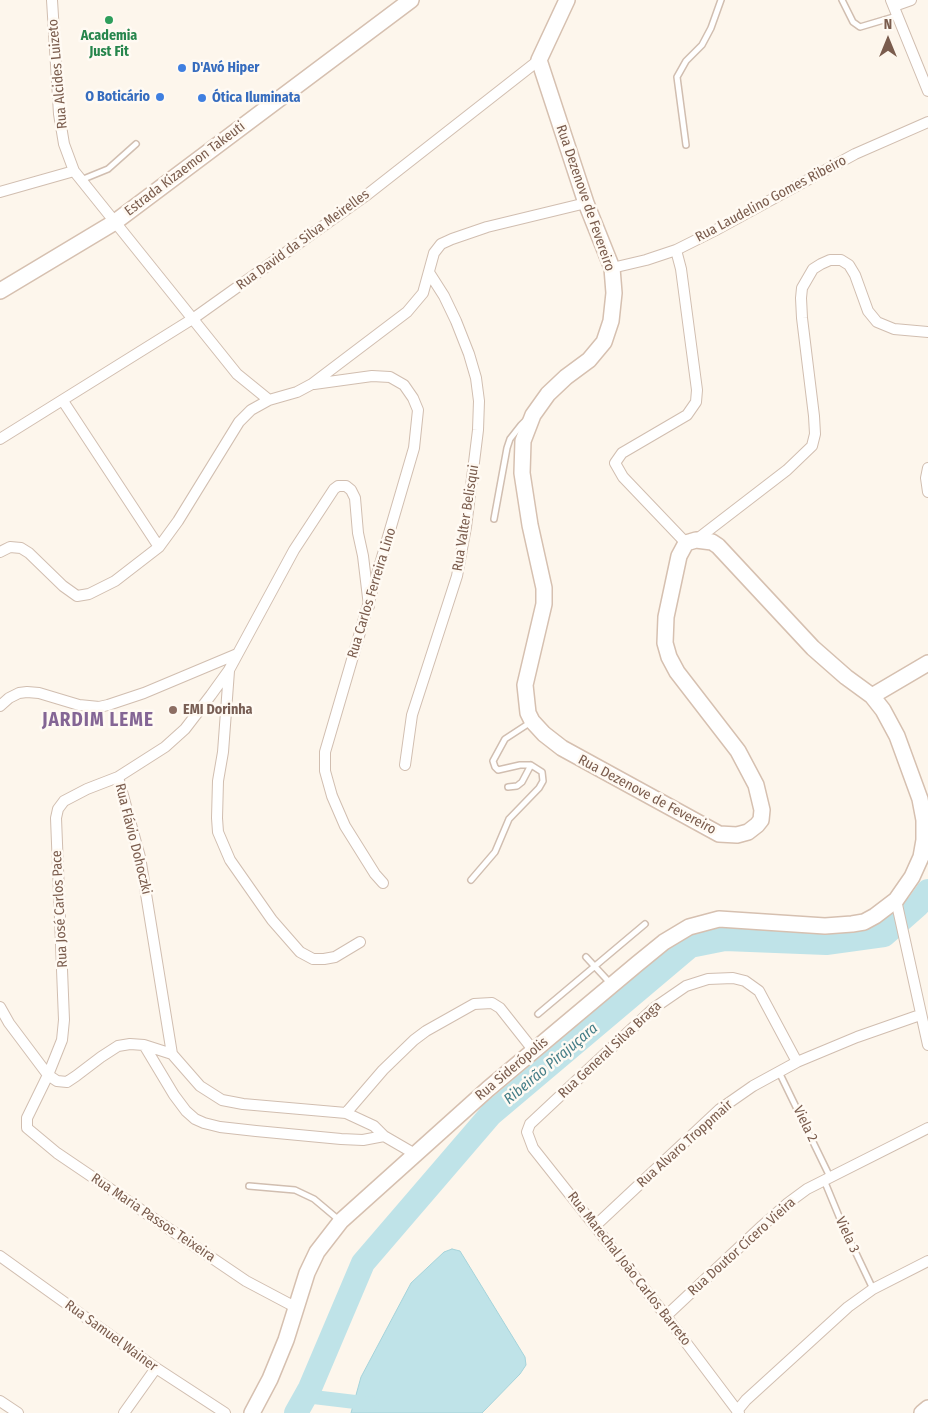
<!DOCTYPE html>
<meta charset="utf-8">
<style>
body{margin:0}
#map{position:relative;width:928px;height:1413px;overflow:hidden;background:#fdf6ec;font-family:"Fira Sans Condensed",sans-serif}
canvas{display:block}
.north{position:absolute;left:863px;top:15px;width:50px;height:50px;-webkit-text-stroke:4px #fffaf3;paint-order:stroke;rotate:0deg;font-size:14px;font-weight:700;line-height:20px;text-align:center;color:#7a5c4d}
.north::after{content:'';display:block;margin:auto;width:18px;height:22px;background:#7a5c4d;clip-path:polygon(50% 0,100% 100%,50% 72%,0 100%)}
</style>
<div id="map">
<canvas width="928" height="1413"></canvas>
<div class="north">N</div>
</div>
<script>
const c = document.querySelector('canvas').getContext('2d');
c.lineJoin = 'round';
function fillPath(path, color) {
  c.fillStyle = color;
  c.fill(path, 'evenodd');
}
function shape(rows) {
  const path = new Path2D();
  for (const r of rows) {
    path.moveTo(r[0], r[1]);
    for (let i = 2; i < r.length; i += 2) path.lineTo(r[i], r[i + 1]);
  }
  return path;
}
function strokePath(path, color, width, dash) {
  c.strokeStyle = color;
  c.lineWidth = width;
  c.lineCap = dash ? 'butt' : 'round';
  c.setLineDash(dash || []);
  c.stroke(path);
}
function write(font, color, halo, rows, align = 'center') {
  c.font = font + ' "Fira Sans Condensed",sans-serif';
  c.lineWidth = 5;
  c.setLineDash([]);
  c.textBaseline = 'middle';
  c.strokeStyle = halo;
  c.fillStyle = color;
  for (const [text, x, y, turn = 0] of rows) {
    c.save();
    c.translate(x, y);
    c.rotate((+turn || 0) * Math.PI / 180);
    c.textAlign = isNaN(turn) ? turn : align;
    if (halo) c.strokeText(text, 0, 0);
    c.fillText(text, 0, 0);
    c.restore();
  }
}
const water = shape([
 [452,1249,460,1251,525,1357,526,1365,520,1374,482,1413,351,1413,361,1377,411,1283,444,1252,452,1249]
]);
fillPath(water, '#bfe3e8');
strokePath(water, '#a5d3da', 1);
strokePath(shape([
 [305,1396,372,1404]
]), '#bfe3e8', 14);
strokePath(shape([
 [296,1413,310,1388,363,1263,491,1114,690,946,725,939,826,943,884,935,918,905,928,891]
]), '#bfe3e8', 24);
const lane = shape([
 [842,0,853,22,860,27,897,16],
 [686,145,677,77,686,61,702,45,711,28,721,0],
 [81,180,108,169,136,144],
 [494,519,507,448,510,439,521,425,526,420],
 [508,787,517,786,522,782,531,765],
 [471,880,495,852,509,819,539,788,543,781,542,772,531,765,520,765,498,770,495,767,493,761,505,739,531,722],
 [586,957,611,984],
 [538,1014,645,924],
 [779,1072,830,1177],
 [824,1180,843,1226,873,1289],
 [249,1186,295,1190,314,1199,339,1220]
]);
const street = shape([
 [52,0,59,114,64,144,74,171,237,374,269,400],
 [891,0,928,91],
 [894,6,911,0],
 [0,192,74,171],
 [676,250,681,269,697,390,696,402,687,415,622,453,615,463,623,477,686,543],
 [612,268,646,260,676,250,714,231,855,154,928,122],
 [314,384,372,376,390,377,404,385,413,398,418,410,414,448,325,752,325,771,332,796,345,826,375,874,383,883],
 [63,401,159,547],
 [0,439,194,318,368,194,539,60],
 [928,468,926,478,928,492],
 [696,540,787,470,812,446,815,434,814,416,802,318,801,298,802,288,813,269,821,264,830,260,841,260,849,265,855,275,868,311,877,322,894,329,928,332],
 [0,552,10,547,21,548,29,553,63,586,77,596,89,594,115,581,159,547,178,521,239,422,251,410,269,400,297,392,312,384,407,312,423,293,434,253,441,244,452,239,487,227,586,203],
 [229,671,223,752,218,781,217,818,218,832,230,860,272,920,300,952,313,959,324,959,335,957,360,942],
 [0,706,9,698,19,693,27,692,39,693,79,705,99,707,108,705,144,693,237,654],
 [405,765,412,715,457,576,466,527,478,430,479,401,476,378,469,354,456,321,444,296,430,274],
 [118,777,87,789,64,801,58,809,56,818,64,1020,62,1040,48,1075,27,1118,27,1128,57,1153,246,1281,297,1308],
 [896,900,928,1045],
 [0,1007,9,1023,48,1075,57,1081,67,1082,76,1076,101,1057,118,1046,130,1044,144,1045,172,1054,200,1086,222,1100,243,1104,346,1113,374,1126,384,1136,415,1154],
 [144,1045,174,1095,186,1111,195,1119,204,1123,220,1127,256,1131,341,1139,363,1140,384,1136],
 [172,1054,140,857,118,777,165,747,185,729,211,695,229,670,294,550,334,489,338,486,346,486,351,490,355,498,358,533,363,556,369,606],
 [346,1113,383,1070,414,1040,426,1031,474,1004,492,1003,500,1008,534,1051],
 [595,1226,720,1109,753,1086,797,1062,857,1037,920,1015],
 [0,1256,156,1368,225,1413],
 [666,1316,762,1226,788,1203,807,1189,928,1128],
 [0,1401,18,1413],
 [737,1411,746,1400,848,1307,873,1289,928,1261],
 [124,1413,156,1368],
 [739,1413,666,1316,533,1148,527,1132,530,1124,654,1008,686,986,708,979,733,978,745,981,759,991,797,1062]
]);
const secondary = shape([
 [0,291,115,222,411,0],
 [872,696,928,663],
 [252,1413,270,1379,286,1340,307,1273,317,1252,341,1221,488,1089,637,964,664,942,689,927,719,919,825,926,852,924,864,922,875,916,896,900,912,877,921,857,924,840,924,820,920,799,897,736,883,710,872,696,846,677,813,648,718,546,712,542,696,540,686,543,679,556,666,617,665,643,669,657,677,672,738,751,756,785,762,810,761,820,757,825,748,832,737,835,719,834,562,748,544,734,532,721,528,713,525,685,544,604,544,588,530,525,522,473,523,441,533,415,548,394,566,377,589,360,604,342,611,321,614,293,612,268,586,203,539,60,567,0],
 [922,1413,928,1408]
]);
strokePath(lane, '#d1beb0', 8);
strokePath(street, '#d1beb0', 12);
strokePath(secondary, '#d6c0b0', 18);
strokePath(lane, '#fff', 5);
strokePath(street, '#fff', 10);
strokePath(secondary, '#fff', 15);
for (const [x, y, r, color] of [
 [109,20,5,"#2e9e5b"],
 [182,68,5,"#3f7fe0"],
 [160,97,5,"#3f7fe0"],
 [202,98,5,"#3f7fe0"],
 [173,710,5,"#8d6e63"]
]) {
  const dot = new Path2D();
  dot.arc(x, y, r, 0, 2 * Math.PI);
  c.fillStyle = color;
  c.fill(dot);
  strokePath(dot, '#fffaf3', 2);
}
write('bold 14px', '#27864d', '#fffaf3', [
 ["Academia",109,36],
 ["Just Fit",109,52]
]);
write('bold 14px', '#366cbe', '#fffaf3', [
 ["D'Avó Hiper",192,68],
 ["O Boticário",150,97,"right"],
 ["Ótica Iluminata",212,98]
], 'left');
write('14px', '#7a5c4d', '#fffaf3', [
 ["Rua Alcides Luizeto",58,74,-95],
 ["Estrada Kizaemon Takeuti",185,169,-37],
 ["Rua Dezenove de Fevereiro",585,198,71],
 ["Rua Laudelino Gomes Ribeiro",771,199,-28],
 ["Rua David da Silva Meirelles",303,240,-36],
 ["Rua Valter Belisqui",466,518,-81],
 ["Rua Carlos Ferreira Lino",372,593,-73],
 ["Rua Dezenove de Fevereiro",647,795,28],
 ["Rua Flávio Dohoczki",133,839,76],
 ["Rua José Carlos Pace",60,909,-93],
 ["Rua General Silva Braga",610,1050,-43],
 ["Rua Siderópolis",512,1069,-40],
 ["Viela 2",805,1124,64],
 ["Rua Alvaro Troppmair",685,1144,-42],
 ["Rua Maria Passos Teixeira",153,1218,34],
 ["Viela 3",847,1235,65],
 ["Rua Doutor Cícero Vieira",742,1247,-42],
 ["Rua Marechal João Carlos Barreto",629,1269,52],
 ["Rua Samuel Wainer",111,1336,36]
]);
write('bold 14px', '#785e54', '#fffaf3', [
 ["EMI Dorinha",183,710]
], 'left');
write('italic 15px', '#437c86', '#fffaf3', [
 ["Ribeirão Pirajuçara",551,1064,-40]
]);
c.letterSpacing = '1px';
write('bold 19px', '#846695', '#fffaf3', [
 ["JARDIM LEME",98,721]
]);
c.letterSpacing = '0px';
</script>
